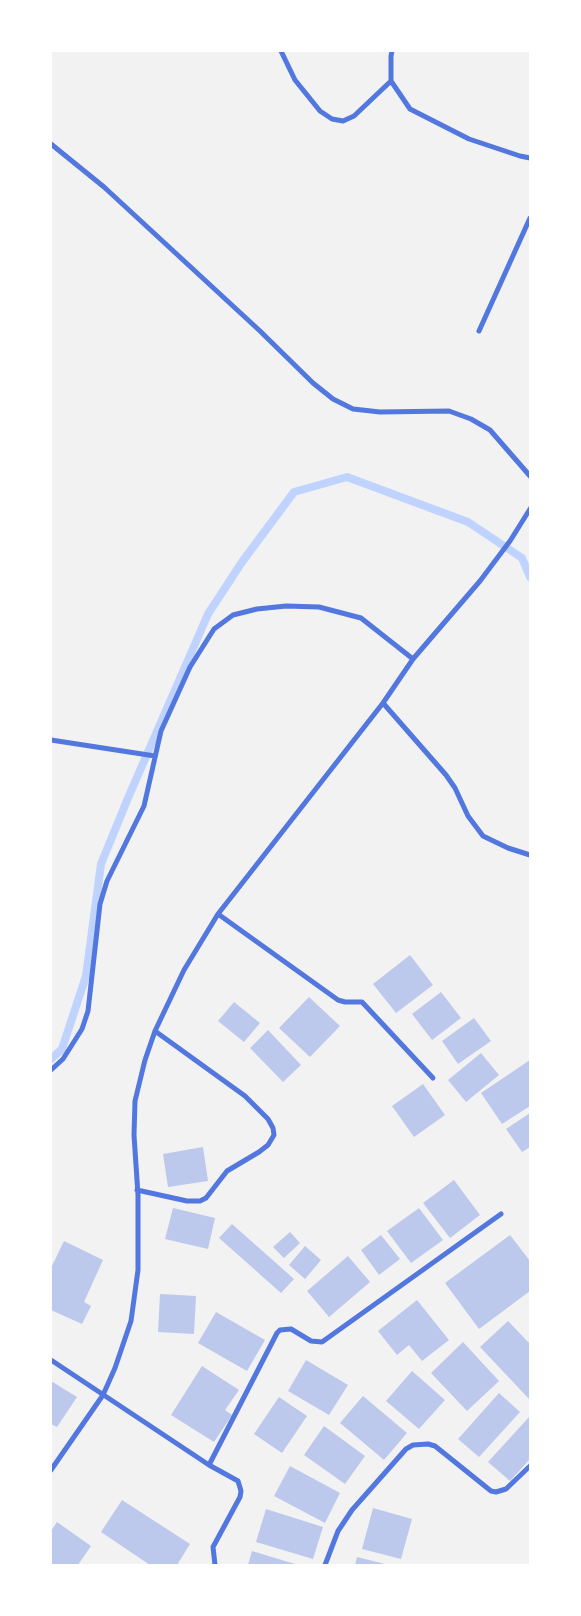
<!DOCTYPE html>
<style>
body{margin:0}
#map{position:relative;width:581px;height:1616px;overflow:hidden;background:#f2f2f2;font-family:Figtree,sans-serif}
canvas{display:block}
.frame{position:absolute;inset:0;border:52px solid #fff;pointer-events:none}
</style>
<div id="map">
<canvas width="581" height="1616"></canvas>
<div class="frame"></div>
</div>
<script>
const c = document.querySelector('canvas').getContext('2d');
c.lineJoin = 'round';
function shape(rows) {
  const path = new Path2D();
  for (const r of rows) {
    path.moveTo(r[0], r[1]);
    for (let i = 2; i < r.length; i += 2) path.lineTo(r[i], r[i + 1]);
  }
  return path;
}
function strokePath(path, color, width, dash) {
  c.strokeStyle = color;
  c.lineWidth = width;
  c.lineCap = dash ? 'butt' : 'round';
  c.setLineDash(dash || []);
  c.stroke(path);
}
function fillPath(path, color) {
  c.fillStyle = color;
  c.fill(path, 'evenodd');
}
strokePath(shape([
 [51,1059,62,1049,86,976,101,864,128,798,208,614,242,562,294,492,347,477,468,522,522,558,530,577]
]), '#bfd3fe', 8);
fillPath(shape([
 [410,955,433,985,396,1013,373,984],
 [441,992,461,1018,432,1040,412,1014],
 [309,997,340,1026,310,1057,279,1028],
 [234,1002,260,1023,244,1042,218,1021],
 [474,1018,491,1041,458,1064,442,1041],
 [268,1030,301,1065,283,1082,250,1048],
 [481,1053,499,1075,466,1102,448,1080],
 [530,1060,530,1106,502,1124,481,1093],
 [423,1084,445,1115,414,1137,392,1106],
 [530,1113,530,1147,522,1152,506,1129],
 [203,1147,208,1181,168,1187,163,1154],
 [454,1180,480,1215,450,1238,423,1203],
 [173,1208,215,1218,208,1249,165,1239],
 [419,1208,443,1240,411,1263,387,1231],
 [232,1224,294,1279,281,1293,219,1238],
 [290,1232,300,1243,284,1258,273,1247],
 [381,1235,400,1259,379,1275,361,1250],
 [510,1235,530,1261,530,1291,479,1329,445,1283],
 [64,1241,103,1260,84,1302,91,1306,82,1324,51,1310,51,1268],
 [305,1246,321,1260,305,1279,289,1265],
 [348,1256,370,1282,329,1317,307,1291],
 [160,1294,196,1296,194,1334,158,1332],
 [417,1300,449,1340,422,1361,409,1345,397,1355,378,1331],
 [216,1312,265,1340,247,1371,198,1343],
 [508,1321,530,1344,530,1400,480,1347],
 [463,1342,499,1381,467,1411,431,1373],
 [306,1360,348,1385,329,1415,288,1391],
 [202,1366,239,1390,225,1410,232,1415,214,1442,171,1415],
 [412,1371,445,1400,419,1429,386,1401],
 [51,1381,77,1397,57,1427,51,1424],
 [499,1393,520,1412,479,1457,458,1439],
 [363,1396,407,1433,384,1460,340,1423],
 [279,1397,307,1416,282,1453,254,1434],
 [530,1416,530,1459,510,1481,488,1462],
 [324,1426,365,1456,345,1484,304,1455],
 [290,1466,340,1493,325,1523,274,1496],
 [122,1500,190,1544,177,1565,150,1565,101,1532],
 [373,1508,412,1519,401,1559,362,1549],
 [266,1509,323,1527,313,1559,256,1542],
 [57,1522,91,1546,78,1565,51,1565,51,1531],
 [252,1551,295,1564,295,1565,248,1565],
 [357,1557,385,1564,385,1565,355,1565]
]), '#bdc9ec');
strokePath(shape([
 [281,51,295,80,320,111,332,119,343,121,354,116,391,81],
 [392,51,391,56,391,81,410,109,469,139,520,156,530,158],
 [51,144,104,187,260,331,313,383,333,399,353,409,380,412,449,411,471,419,490,430,530,476],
 [479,331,530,218],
 [383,703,446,775,455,788,468,816,483,836,508,848,530,855],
 [51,740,155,756],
 [218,914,338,1000,345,1002,362,1002,433,1078],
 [51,1070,63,1059,82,1029,88,1011,100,904,107,881,144,806,161,731,190,667,214,629,233,615,257,609,286,606,319,607,361,618,413,659],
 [137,1190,187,1201,200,1201,206,1198,227,1171,259,1152,268,1145,274,1135,273,1128,268,1119,245,1096,155,1031],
 [51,1360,209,1465,238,1481,241,1491,240,1497,213,1547,215,1565],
 [209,1465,277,1333,280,1330,291,1329,311,1341,322,1342,501,1214],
 [51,1470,103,1395,115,1368,131,1321,138,1270,138,1195,134,1135,135,1101,145,1060,155,1031,184,970,218,914,383,703,413,659,480,581,510,541,530,509],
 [325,1565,338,1531,352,1510,406,1449,413,1445,428,1444,435,1446,491,1491,496,1492,506,1489,530,1466]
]), '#5277de', 5);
</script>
